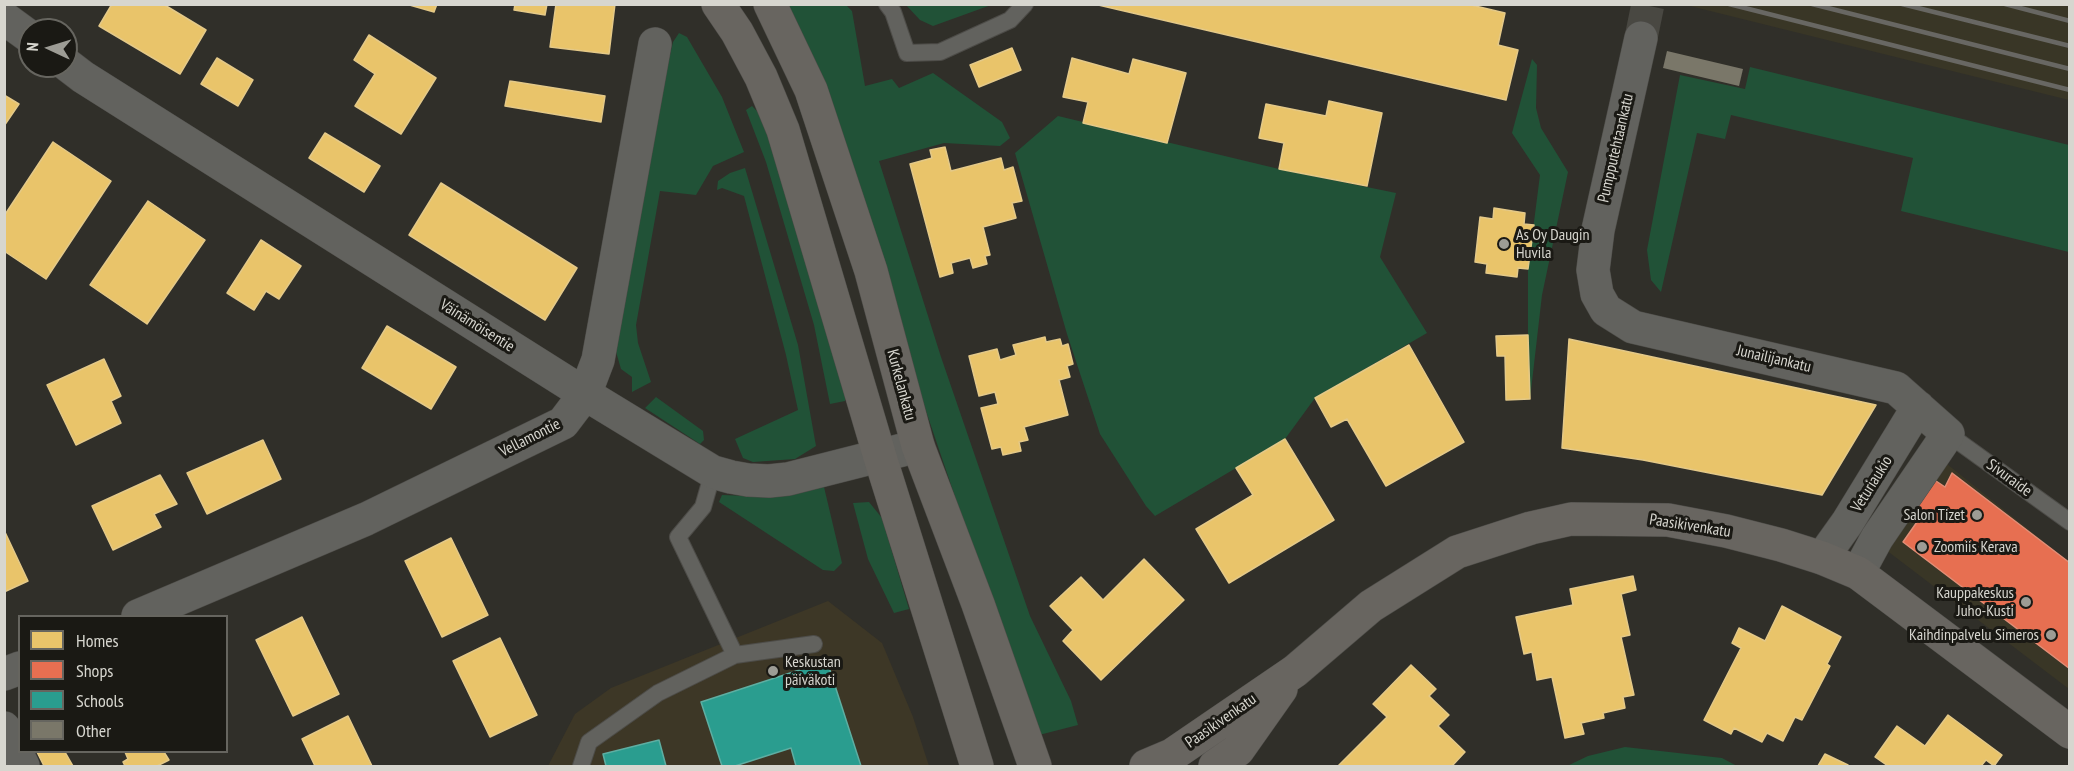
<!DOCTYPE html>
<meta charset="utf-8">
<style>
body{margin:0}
#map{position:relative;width:2074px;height:771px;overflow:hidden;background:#302f29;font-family:"PT Sans Narrow",sans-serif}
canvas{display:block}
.frame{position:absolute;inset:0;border:6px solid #d7d6cf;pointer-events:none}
.legend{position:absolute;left:18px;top:615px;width:210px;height:138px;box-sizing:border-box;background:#1a1914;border:2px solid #66655f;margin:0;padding:8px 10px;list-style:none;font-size:18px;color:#d7d6cf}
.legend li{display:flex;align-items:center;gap:12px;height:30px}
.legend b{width:30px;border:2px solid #66655f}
.north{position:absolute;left:18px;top:18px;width:60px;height:60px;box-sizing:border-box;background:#1a1914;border:2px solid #66655f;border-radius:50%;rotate:274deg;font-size:16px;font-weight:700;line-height:24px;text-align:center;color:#d7d6cf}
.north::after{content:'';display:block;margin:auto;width:21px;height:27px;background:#9d9c95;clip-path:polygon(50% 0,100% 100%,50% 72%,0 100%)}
</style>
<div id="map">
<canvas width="2074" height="771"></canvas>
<div class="frame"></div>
<ul class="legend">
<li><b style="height:16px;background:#e9c46a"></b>Homes</li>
<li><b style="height:16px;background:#e76f51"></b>Shops</li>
<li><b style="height:16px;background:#2a9d8f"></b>Schools</li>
<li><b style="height:16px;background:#7a7769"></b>Other</li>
</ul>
<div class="north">N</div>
</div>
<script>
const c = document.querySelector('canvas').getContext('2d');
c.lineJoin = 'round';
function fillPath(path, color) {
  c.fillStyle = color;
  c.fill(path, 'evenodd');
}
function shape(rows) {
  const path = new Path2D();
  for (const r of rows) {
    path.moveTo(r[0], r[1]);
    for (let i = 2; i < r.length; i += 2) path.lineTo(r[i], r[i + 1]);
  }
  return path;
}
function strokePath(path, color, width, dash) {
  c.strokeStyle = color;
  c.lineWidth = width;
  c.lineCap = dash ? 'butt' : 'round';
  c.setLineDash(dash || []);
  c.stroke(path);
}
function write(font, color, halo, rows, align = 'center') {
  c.font = font + ' "PT Sans Narrow",sans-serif';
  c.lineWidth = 6;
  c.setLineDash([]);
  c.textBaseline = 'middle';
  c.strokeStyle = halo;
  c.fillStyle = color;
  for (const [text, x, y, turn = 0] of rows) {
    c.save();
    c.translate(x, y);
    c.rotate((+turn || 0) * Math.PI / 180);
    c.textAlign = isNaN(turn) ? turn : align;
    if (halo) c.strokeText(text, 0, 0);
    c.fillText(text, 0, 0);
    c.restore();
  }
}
fillPath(shape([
 [1686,5,2069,5,2069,100],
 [1942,460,2069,562,2069,689,1886,550]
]), '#393626');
fillPath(shape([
 [828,601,882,643,913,717,929,766,548,766,575,714,611,688]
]), '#3d3726');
fillPath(shape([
 [783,5,846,5,852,11,865,86,892,79,899,88,933,73,1002,122,1010,138,1000,146,944,143,879,161,941,357,1030,616,1071,701,1078,725,1039,735,990,600,927,414,851,169],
 [906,5,991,5,933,26,920,20],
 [679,33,687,37,722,97,744,152,713,166,696,195,660,191,636,325,638,343,651,382,632,392,632,377,621,369,612,338,658,107,673,42],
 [1532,59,1537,65,1536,108,1541,128,1568,172,1542,295,1530,399,1528,334,1528,269,1540,175,1512,133],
 [1750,67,2069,145,2069,252,1901,211,1913,158,1731,115,1725,139,1697,133,1661,292,1651,280,1647,250,1680,75,1745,89],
 [752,106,763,117,846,389,845,401,830,404,814,325,766,162,746,110],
 [1058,116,1279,169,1396,193,1380,257,1427,333,1315,398,1285,439,1155,516,1146,506,1100,434,1067,334,1015,153],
 [745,168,798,345,816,446,795,459,753,462,743,458,735,439,798,410,786,355,744,196,722,188,717,190,718,181,730,173],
 [656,397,703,431,704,440,700,444,645,408],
 [824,487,842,563,834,571,823,570,719,502,722,495,776,497],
 [869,502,882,518,909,609,894,613,868,559,853,503],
 [1625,747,1722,758,1737,766,1567,766,1588,756]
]), '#215237');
const homes = shape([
 [112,4,163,4,206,30,180,74,99,26,112,4],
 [406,4,437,4,434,12,406,4],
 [515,4,547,4,545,15,514,10,515,4],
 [556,4,615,4,609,54,550,47,556,4],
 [1094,4,1467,4,1505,13,1498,45,1518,50,1506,100,1094,4],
 [369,35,436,78,401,134,355,106,375,74,354,60,369,35],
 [1012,48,1021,70,979,87,970,65,1012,48],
 [217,58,253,80,238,106,201,84,217,58],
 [1072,58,1129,74,1133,59,1186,73,1167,143,1083,123,1088,102,1063,97,1072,58],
 [510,81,605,96,601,122,505,106,510,81],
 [4,95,19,104,4,126,4,95],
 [1329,101,1382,113,1367,186,1279,169,1284,143,1259,138,1266,104,1326,116,1329,101],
 [325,133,380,166,364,192,309,158,325,133],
 [53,142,111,181,46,279,4,251,4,216,53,142],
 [945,147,951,171,1001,158,1004,170,1013,167,1022,201,1012,203,1016,218,983,227,990,255,985,256,987,264,973,268,970,258,951,263,953,273,940,277,910,164,932,158,930,150,945,147],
 [441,183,577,268,545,320,409,235,441,183],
 [148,201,205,240,147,324,90,285,148,201],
 [1494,208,1525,213,1524,224,1534,225,1528,269,1518,268,1517,277,1486,273,1487,264,1475,262,1480,217,1493,219,1494,208],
 [261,240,301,266,279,299,266,291,254,310,227,293,261,240],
 [387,326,456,367,431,409,362,368,387,326],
 [1528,335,1530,399,1506,400,1505,356,1497,356,1496,336,1528,335],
 [1045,337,1046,342,1060,339,1062,346,1068,344,1073,364,1067,366,1070,377,1059,380,1068,415,1024,427,1028,440,1019,442,1021,451,1003,455,1001,447,992,449,981,408,998,404,995,392,979,396,969,356,997,349,1000,360,1016,355,1013,345,1045,337],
 [1569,339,1876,405,1822,495,1643,460,1562,448,1569,339],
 [1409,345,1464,442,1386,486,1347,419,1331,427,1315,398,1409,345],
 [104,359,121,396,111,401,121,423,76,445,47,385,104,359],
 [1285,439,1334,520,1229,583,1196,529,1253,495,1236,468,1285,439],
 [263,440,281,479,207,514,187,473,263,440],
 [160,475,177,504,154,514,161,527,113,550,92,506,160,475],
 [4,530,28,581,4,592,4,530],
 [451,538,488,615,442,637,405,561,451,538],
 [1144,559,1184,600,1101,680,1063,641,1073,630,1050,606,1081,577,1103,600,1144,559],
 [1633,576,1636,590,1621,594,1630,635,1621,637,1634,695,1623,697,1625,708,1603,713,1604,718,1581,723,1584,734,1565,738,1552,677,1537,680,1532,652,1524,654,1516,617,1573,605,1570,589,1633,576],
 [1782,606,1841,637,1827,664,1830,666,1802,720,1795,717,1783,741,1767,733,1762,742,1734,728,1731,734,1704,720,1741,648,1732,643,1739,628,1765,641,1782,606],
 [302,617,339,694,293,716,256,640,302,617],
 [500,638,537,715,490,737,453,661,500,638],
 [1411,665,1436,689,1429,696,1449,715,1438,726,1465,752,1452,766,1338,766,1387,717,1373,704,1411,665],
 [1948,715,2002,755,1994,766,1986,760,1981,766,1888,766,1875,757,1897,726,1925,746,1948,715],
 [348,716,372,766,315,766,302,739,348,716],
 [37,752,65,752,73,766,44,766,37,752],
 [125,752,164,752,169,760,157,766,125,766,123,762,128,759,125,752],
 [1825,754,1848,765,1848,766,1818,766,1825,754]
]);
fillPath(homes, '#e9c46a');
strokePath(homes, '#e4c988', 1.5);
const shops = shape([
 [1952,473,2070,563,2070,669,1903,542,1924,512,1912,504,1933,479,1945,487,1952,473]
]);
fillPath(shops, '#e76f51');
strokePath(shops, '#e28e77', 1.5);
const schools = shape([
 [827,661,861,766,796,766,791,748,735,766,722,766,701,702,827,661],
 [659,740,666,766,606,766,603,754,659,740]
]);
fillPath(schools, '#2a9d8f');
strokePath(schools, '#5eaea2', 1.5);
fillPath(shape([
 [1667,51,1743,69,1739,86,1663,68]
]), '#7a7769');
strokePath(shape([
 [1641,38,1648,4]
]), '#494842', 33, [33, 16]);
const lane = shape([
 [887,4,893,12,907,53,940,52,1010,20,1025,4],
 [1948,434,2070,522],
 [713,472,703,507,678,537,735,655],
 [581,766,589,742,658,693,735,655,814,644]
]);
const street = shape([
 [4,18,30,37],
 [1641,38,1598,230,1593,270,1597,294,1606,310,1633,327,1896,388,1948,434,1877,538,1858,573],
 [66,64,83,77,585,394,713,472,731,477,748,480,769,481,788,479,918,446],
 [1822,558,1847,523,1918,407],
 [138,616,366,519,563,423,585,394,598,360,655,44],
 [4,674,20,668],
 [4,728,23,766]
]);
const secondary = shape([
 [718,4,737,32,761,77,783,130,880,457,977,766],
 [770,4,811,90,871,271,918,446,978,604,1035,766],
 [1146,766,1172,755,1295,671,1371,606,1457,552,1531,528,1571,519,1668,520,1726,531,1781,545,1822,558,1858,573,2070,732],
 [1215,766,1238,750,1281,689]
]);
strokePath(lane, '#4d4c48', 18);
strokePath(street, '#4d4c48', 34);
strokePath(secondary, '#4d4c48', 34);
strokePath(lane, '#62625e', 16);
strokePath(street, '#62625e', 33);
strokePath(secondary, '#686560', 33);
strokePath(shape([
 [1729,4,2070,90],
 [1812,4,2070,69],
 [1902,4,2070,46],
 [2005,4,2070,21]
]), '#686763', 4.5);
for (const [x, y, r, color] of [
 [1504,244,6,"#9d9c95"],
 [1977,515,6,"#9d9c95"],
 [1922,547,6,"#9d9c95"],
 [2026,602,6,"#9d9c95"],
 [2051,635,6,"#9d9c95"],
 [773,671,6,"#9d9c95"]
]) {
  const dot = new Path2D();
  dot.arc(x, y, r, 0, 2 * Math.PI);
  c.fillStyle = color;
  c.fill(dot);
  strokePath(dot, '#1a1914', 2);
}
write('16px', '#d7d6cf', '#1a1914', [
 ["Pumpputehtaankatu",1616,148,-77],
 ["Väinämöisentie",477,326,32],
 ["Junailijankatu",1774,359,13],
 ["Kurkelankatu",901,385,75],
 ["Vellamontie",530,438,-27],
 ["Sivuraide",2009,478,36],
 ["Veturiaukio",1872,484,-58],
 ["Paasikivenkatu",1690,526,9],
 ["Paasikivenkatu",1221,721,-35]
]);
write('16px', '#d7d6cf', '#1a1914', [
 ["As Oy Daugin",1516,235],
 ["Huvila",1516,253],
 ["Salon Tizet",1965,515,"right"],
 ["Zoomiis Kerava",1934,547],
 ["Kauppakeskus",2014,593,"right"],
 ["Juho-Kusti",2014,611,"right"],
 ["Kaihdinpalvelu Simeros",2039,635,"right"],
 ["Keskustan",785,662],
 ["päiväkoti",785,680]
], 'left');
</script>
